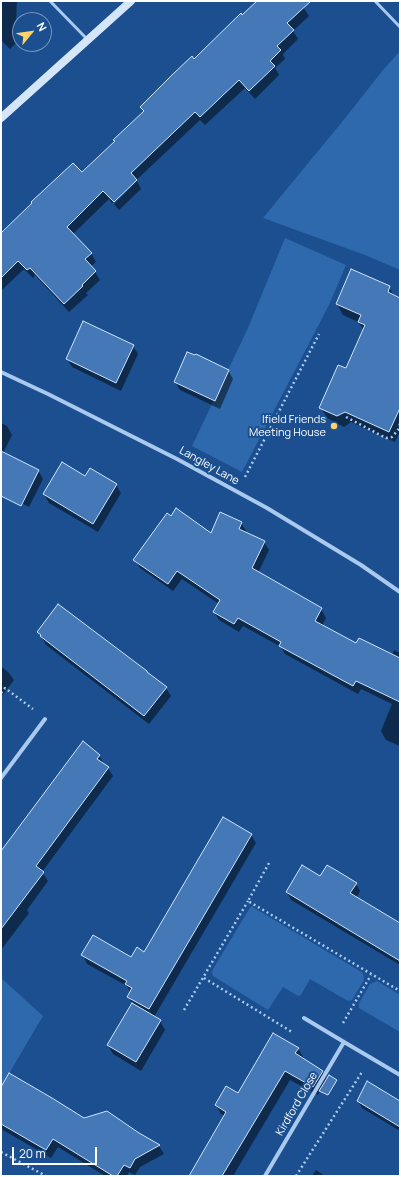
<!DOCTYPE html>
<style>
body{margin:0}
#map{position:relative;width:401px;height:1177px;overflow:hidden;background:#1b4f8f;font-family:Manrope,sans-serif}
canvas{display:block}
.frame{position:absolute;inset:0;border:2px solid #fff;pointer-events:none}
.north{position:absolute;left:12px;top:12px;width:40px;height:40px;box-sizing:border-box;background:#1b4f8f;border:1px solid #7695bc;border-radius:50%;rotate:61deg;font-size:11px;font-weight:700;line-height:16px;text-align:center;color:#fff}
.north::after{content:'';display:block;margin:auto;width:14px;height:18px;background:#ffd166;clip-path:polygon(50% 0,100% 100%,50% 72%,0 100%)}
.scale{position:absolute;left:12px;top:1147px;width:85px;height:18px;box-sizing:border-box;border:2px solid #fff;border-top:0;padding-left:5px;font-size:12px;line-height:14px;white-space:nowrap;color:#fff;-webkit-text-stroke:3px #1b4f8f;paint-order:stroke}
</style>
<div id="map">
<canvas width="401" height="1177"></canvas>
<div class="frame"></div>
<div class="north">N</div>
<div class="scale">20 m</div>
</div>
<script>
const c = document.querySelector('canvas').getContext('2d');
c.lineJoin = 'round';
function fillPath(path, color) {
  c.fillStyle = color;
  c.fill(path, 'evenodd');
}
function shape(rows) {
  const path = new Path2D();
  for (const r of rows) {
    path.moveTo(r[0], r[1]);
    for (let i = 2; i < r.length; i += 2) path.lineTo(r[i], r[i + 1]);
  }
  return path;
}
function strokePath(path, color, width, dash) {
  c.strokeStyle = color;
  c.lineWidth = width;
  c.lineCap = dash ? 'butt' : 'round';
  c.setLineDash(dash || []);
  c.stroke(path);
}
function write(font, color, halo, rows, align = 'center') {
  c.font = font + ' Manrope,sans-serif';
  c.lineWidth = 4;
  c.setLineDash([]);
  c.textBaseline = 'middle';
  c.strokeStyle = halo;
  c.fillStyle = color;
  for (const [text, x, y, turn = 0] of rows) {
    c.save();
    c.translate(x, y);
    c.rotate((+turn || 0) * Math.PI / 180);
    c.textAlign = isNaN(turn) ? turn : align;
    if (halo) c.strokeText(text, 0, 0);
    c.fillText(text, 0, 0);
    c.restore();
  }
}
fillPath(shape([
 [400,51,400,270,365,255,263,218,346,117,383,70],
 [285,238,346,265,329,305,242,472,192,446,248,328],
 [251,906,363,973,364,980,352,1000,348,1001,310,979,301,995,298,996,283,987,268,1010,213,976,212,973,213,969],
 [1,978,43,1016,1,1087],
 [377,981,400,995,400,1032,359,1008,359,1003,370,984]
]), '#2e69ad');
fillPath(shape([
 [1,1,17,1,16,22,20,25,20,39,10,49,1,40],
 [259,1,299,1,309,16,293,31,298,39,283,54,285,59,275,68,279,75,255,99,245,88,205,125,200,120,112,203,109,199,73,234,91,253,96,262,90,267,95,272,100,280,86,293,88,295,69,312,35,275,33,278,24,269,1,291,1,234,82,173,144,112,141,107,194,60],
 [137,181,141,189,119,210,114,204],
 [389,287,394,296,400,299,400,431,395,442,351,422,344,427,327,418,321,408,346,369,364,330,358,322,343,315,337,304],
 [133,346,138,354,121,391,72,367,67,359],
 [228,370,233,379,220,409,180,390,175,382],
 [1,423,7,426,12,435,3,453,38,470,43,479,29,507,1,493],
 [85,478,116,485,121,493,98,532,49,503,44,494],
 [241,523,246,531,246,533,264,542,269,550,258,573,321,609,326,618,322,626,356,645,392,655,394,650,400,653,400,746,386,740,381,731,392,704,361,689,358,694,285,654,281,647,243,626,239,632,219,620,214,612,219,604,182,579,173,591,140,568,135,560,211,534],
 [39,632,148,674,166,688,171,696,149,724,46,645],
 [1,666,8,672,14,680,1,697],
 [99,755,104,764,104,765,108,768,113,776,42,872,48,881,27,910,29,913,1,950,1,853],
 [251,835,256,843,154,1017,160,1021,165,1030,141,1071,113,1054,108,1045,133,1004,128,997,131,993,127,986,87,964,83,955,131,958,144,953],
 [320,877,356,884,360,891,356,898,400,924,400,965,291,900,287,892],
 [298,1048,303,1057,302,1059,322,1072,327,1080,318,1095,290,1080,233,1176,193,1176,225,1116,221,1114,216,1105,238,1094],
 [1,1089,84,1119,138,1134,159,1146,164,1154,140,1167,135,1175,129,1172,127,1176,105,1176,58,1147,51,1158,3,1130,1,1126],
 [358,1101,400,1102,400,1131,362,1108],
 [316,1170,325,1176,312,1176]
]), '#0007');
const building = shape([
 [257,1,311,1,287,23,294,30,277,46,281,50,270,61,275,66,249,91,239,80,200,117,195,112,131,173,137,180,114,202,103,191,67,227,92,253,85,259,96,271,82,285,83,286,64,304,30,268,27,270,18,261,1,278,1,233,32,203,31,202,73,163,82,172,115,141,113,140,144,111,140,107,172,75,192,56,194,59,241,13,242,15,257,1],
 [351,269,390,286,388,292,400,298,400,408,389,432,345,412,337,416,319,408,338,365,346,368,365,325,358,322,361,315,336,304,351,269],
 [83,321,134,345,116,383,66,359,83,321],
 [187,352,195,355,196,354,229,370,215,401,174,382,187,352],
 [1,451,39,470,21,506,1,496,1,451],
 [62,462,85,476,90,468,117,484,93,524,43,494,62,462],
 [176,508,211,533,220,512,242,522,239,529,265,541,252,568,322,608,315,621,356,643,359,638,400,658,400,702,356,681,353,686,279,646,281,642,238,618,234,624,213,612,220,600,177,571,168,584,133,560,167,513,171,516,176,508],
 [58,604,147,671,147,672,167,687,144,716,40,636,41,635,37,632,58,604],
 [83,741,100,755,97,759,109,767,36,866,44,872,1,929,1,851,83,741],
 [223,817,252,834,149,1009,127,997,132,988,125,984,127,981,81,955,93,935,131,957,137,947,144,952,223,817],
 [302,865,320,876,327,865,339,872,357,883,350,893,400,923,400,961,286,892,302,865],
 [132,1003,161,1020,136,1062,107,1045,132,1003],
 [273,1033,299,1048,295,1053,323,1071,313,1087,285,1071,222,1176,189,1176,226,1112,215,1105,226,1086,238,1093,273,1033],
 [9,1073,52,1098,84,1118,107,1111,139,1133,160,1145,135,1159,130,1168,124,1165,117,1176,113,1176,53,1139,46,1150,1,1124,1,1087,9,1073],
 [329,1075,337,1080,328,1095,319,1091,329,1075],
 [367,1081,400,1101,400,1127,357,1101,367,1081]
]);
fillPath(building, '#4478b7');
strokePath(building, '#cfe3fa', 1);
strokePath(shape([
 [346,417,386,438,392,437,398,430,400,424],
 [245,477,319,334],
 [1,693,5,688,33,709],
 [269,863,248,901,400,991],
 [204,978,292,1032],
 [184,1010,248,901],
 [343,1023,371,975],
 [1,1152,46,1176],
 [296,1176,362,1072]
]), '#a9c9ee', 2.5, [2, 3]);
strokePath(shape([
 [50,1,87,39],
 [375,1,400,27]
]), '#a9c9ee', 3);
strokePath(shape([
 [1,372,48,394,177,459,267,508,361,565,400,592],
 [1,778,45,719],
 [344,1042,400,1075],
 [265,1176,344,1042,304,1018]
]), '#a9c9ee', 4);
strokePath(shape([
 [1,118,131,1]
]), '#d6e6fa', 8);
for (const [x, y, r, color] of [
 [334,426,4,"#ffd166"]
]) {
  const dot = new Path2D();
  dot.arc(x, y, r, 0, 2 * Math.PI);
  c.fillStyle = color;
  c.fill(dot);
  strokePath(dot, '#1b4f8f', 1.5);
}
write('11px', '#fff', '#1b4f8f', [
 ["Ifield Friends",326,420],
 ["Meeting House",326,433]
], 'right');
write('11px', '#fff', '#1b4f8f', [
 ["Langley Lane",209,466,29],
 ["Kirdford Close",297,1104,-60]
]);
</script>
